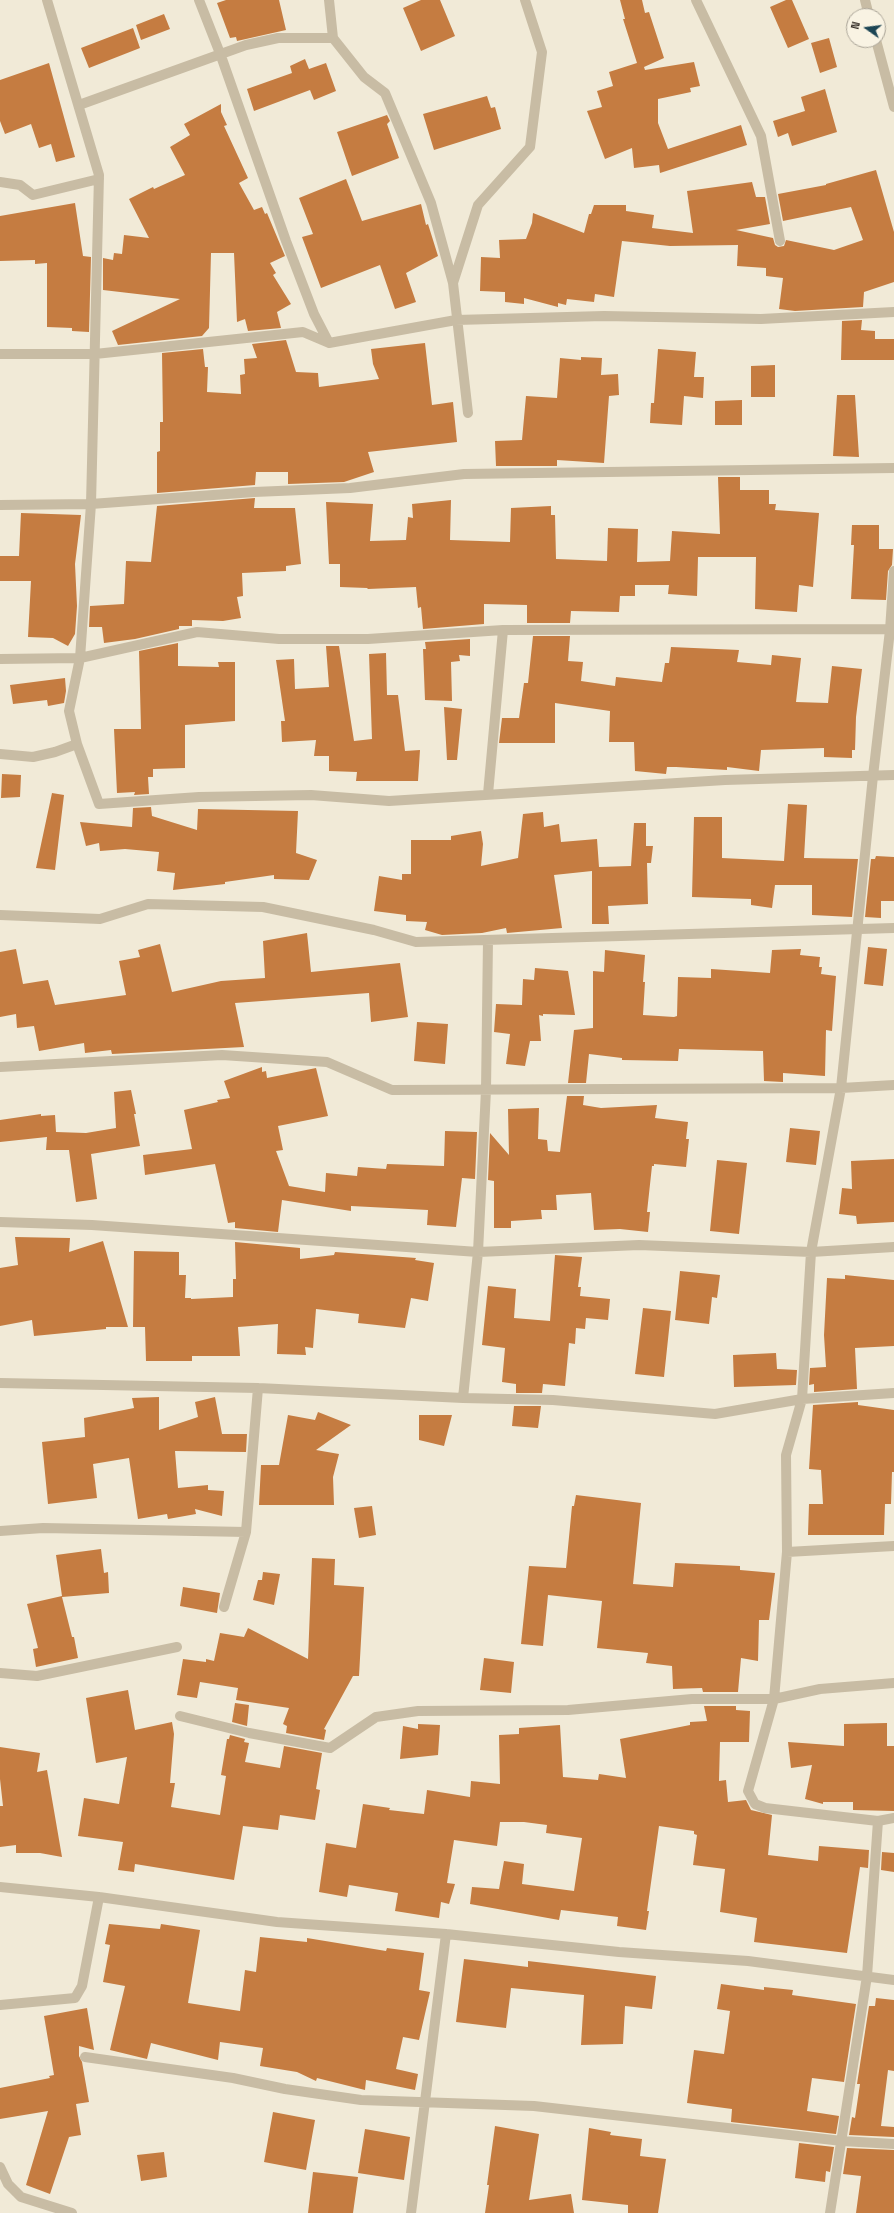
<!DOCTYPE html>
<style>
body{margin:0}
#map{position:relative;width:894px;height:2213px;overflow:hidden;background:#f1ead7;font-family:"Space Grotesk",sans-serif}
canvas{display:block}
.north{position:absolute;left:846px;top:8px;width:40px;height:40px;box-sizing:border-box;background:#f9f3e3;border:1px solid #aaa497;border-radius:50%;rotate:284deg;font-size:11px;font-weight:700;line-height:16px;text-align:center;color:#342d26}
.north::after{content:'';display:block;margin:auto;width:14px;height:18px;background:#1c4554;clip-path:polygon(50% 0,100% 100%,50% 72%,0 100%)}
</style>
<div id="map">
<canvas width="894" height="2213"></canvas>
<div class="north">N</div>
</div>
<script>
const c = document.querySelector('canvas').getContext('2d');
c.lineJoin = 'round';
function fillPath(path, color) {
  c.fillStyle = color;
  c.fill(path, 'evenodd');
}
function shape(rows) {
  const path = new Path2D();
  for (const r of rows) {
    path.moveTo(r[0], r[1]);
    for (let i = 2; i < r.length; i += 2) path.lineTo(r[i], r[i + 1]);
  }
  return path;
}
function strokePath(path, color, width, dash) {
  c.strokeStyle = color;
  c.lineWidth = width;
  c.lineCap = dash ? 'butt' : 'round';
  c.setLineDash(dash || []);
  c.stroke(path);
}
fillPath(shape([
 [226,0,279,0,286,30,237,41,236,37,230,38,217,3],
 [421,0,440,0,455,36,421,51,403,8],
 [620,0,642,0,645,13,649,12,664,58,644,67,645,70,694,62,700,86,690,88,691,92,658,99,658,123,668,149,741,125,747,145,660,173,659,165,634,168,632,148,605,159,587,111,602,107,597,91,613,86,609,72,637,63,623,19,625,19],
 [786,0,792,0,809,39,788,48,770,7],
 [164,14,170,29,141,40,136,25],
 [133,28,140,48,89,68,81,48],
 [829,38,837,67,820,73,811,43],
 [305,59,309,69,326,63,336,91,314,100,310,90,254,111,247,89,292,73,290,66],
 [49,63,75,157,56,162,51,144,39,148,31,124,5,134,0,121,0,80],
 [825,89,837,132,792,146,788,133,778,137,773,121,805,111,801,97],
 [487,96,491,108,495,107,501,129,434,150,423,114],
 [221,104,221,112,227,125,224,126,248,178,239,183,254,210,262,207,265,214,267,213,285,256,270,263,276,273,273,275,291,304,277,312,281,328,248,331,245,319,237,322,234,253,211,253,209,328,202,336,118,345,112,331,180,299,103,290,103,258,113,260,114,253,122,254,124,235,149,238,129,199,153,187,154,189,185,175,170,147,190,135,184,124],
 [387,115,390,121,387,124,399,158,352,176,337,132],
 [876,170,894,232,894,282,864,292,863,307,795,311,779,309,783,278,766,276,766,268,737,266,738,245,670,246,622,241,614,297,595,294,594,302,567,299,566,305,558,303,558,307,524,298,524,304,505,302,505,292,480,291,481,257,500,258,499,240,526,239,532,223,533,213,584,233,589,214,591,214,594,205,626,205,626,211,654,215,652,228,693,233,687,191,752,182,756,197,765,197,770,224,736,230,773,238,775,245,778,247,784,246,786,240,834,250,863,240,851,207,783,221,778,194,826,185,826,184],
 [346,179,362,221,421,204,426,225,428,224,438,256,406,273,416,302,395,309,380,265,321,288,302,237,313,234,299,198],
 [75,203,83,256,91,257,89,332,72,331,72,328,47,327,47,263,35,264,35,260,0,261,0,216],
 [862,320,861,330,875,331,875,339,894,339,894,360,841,360,842,321],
 [286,340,296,372,318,373,319,387,379,379,373,364,371,349,425,343,432,405,453,402,457,442,368,452,374,472,344,482,288,484,288,472,256,472,255,485,157,493,157,452,160,451,160,422,163,422,162,353,203,349,205,367,208,367,207,392,241,394,240,375,245,374,244,359,257,358,252,344],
 [658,349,696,352,694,377,704,377,703,398,684,396,682,425,650,423,651,403,654,403],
 [581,357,602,358,601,375,618,374,619,395,609,396,604,463,557,460,557,466,496,466,495,441,522,440,526,396,557,398,560,358,581,360],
 [775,365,775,397,751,397,751,366],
 [837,395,855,395,859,457,833,456],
 [742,400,742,425,715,425,715,401],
 [718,477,740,477,740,490,769,490,769,504,776,504,775,510,819,513,813,587,799,585,797,612,755,609,756,557,698,557,697,596,668,594,669,585,635,585,635,596,620,596,619,612,571,611,570,623,527,623,527,605,484,604,484,624,423,629,421,607,418,608,416,587,368,589,367,588,340,587,340,564,329,564,326,502,373,504,370,541,406,540,408,517,413,518,412,504,451,500,450,540,510,542,511,508,551,506,551,515,555,515,556,559,607,561,608,528,638,529,637,562,670,561,672,531,720,534],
 [255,498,254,508,295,508,301,564,286,566,286,571,242,573,243,596,237,597,241,618,223,621,192,620,192,626,179,626,179,629,135,639,104,643,102,627,89,627,90,606,124,604,126,561,151,562,157,506],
 [21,513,81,515,75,564,77,606,75,634,68,646,53,638,28,637,31,581,0,581,0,556,19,556],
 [852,525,879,525,879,549,893,549,892,565,888,571,886,600,851,599,854,545,851,545],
 [533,636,570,636,568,661,583,662,581,681,615,686,616,677,662,682,665,663,669,663,671,647,739,650,737,662,771,665,772,655,801,658,796,702,828,703,832,666,862,669,856,717,855,750,852,750,852,758,824,757,824,748,761,750,759,771,727,767,727,770,676,767,667,767,666,774,635,771,634,742,609,742,610,711,555,703,555,743,499,743,502,718,519,718,524,683,528,683],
 [470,639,470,656,459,655,460,661,451,662,452,701,425,700,423,649,426,649,425,642],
 [178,643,178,666,219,667,218,662,235,662,235,721,185,725,185,768,153,769,153,777,148,777,149,794,134,795,135,792,117,793,114,729,141,729,139,651],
 [326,646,339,646,354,741,372,739,369,654,386,653,387,695,398,695,405,751,420,750,418,781,356,781,357,772,329,771,329,756,314,756,316,740,282,742,281,721,285,721,276,660,294,659,295,689,329,687],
 [65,678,66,691,64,703,48,706,47,700,13,704,10,685],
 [444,707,462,709,457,760,447,760],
 [2,774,21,775,20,797,1,798],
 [52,793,64,795,55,870,36,868],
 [788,804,807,805,804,858,858,859,852,917,812,915,812,885,775,885,772,908,751,905,751,899,692,897,694,817,722,817,722,858,784,861],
 [151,807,152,816,197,830,198,809,298,811,296,853,317,860,309,880,274,879,274,875,225,882,225,884,173,890,175,873,157,871,159,852,125,849,100,851,99,843,86,846,80,822,132,827,133,808],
 [543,812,544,827,559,824,561,842,597,839,599,867,631,866,634,823,646,823,646,846,653,846,651,863,647,863,648,904,608,906,609,924,592,924,592,871,554,875,562,928,507,933,506,928,482,933,442,935,425,930,427,922,406,921,406,915,374,911,379,876,402,880,402,874,411,874,411,840,451,840,451,836,481,831,483,844,481,866,518,858,523,814],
 [876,856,894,857,894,901,881,901,881,918,865,917,871,859,875,859],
 [307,933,311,972,400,963,408,1017,371,1022,369,993,235,1003,244,1047,112,1054,111,1050,85,1053,84,1043,39,1051,34,1026,17,1028,16,1014,0,1017,0,952,16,949,23,984,48,980,55,1005,126,995,119,961,140,957,138,950,160,944,172,992,221,981,265,978,263,941],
 [868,947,887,949,883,986,864,984],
 [801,949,800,955,820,957,819,967,822,967,821,974,836,976,832,1031,826,1030,825,1076,783,1073,783,1082,764,1081,763,1051,679,1049,678,1061,622,1060,622,1058,589,1054,586,1083,568,1083,574,1030,593,1028,593,971,604,972,605,950,645,955,643,982,645,982,643,1015,674,1017,677,1016,678,977,711,978,711,969,770,973,772,950],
 [535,968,568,971,575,1015,543,1014,543,1016,539,1015,541,1041,530,1041,525,1066,506,1064,510,1034,494,1032,496,1004,522,1005,523,979,534,980],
 [417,1022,448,1024,445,1064,414,1061],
 [262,1067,262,1072,266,1071,267,1078,316,1068,328,1116,278,1126,283,1150,276,1151,289,1186,325,1192,326,1173,357,1176,358,1167,386,1169,387,1164,444,1166,445,1131,477,1132,475,1179,462,1178,456,1227,427,1225,428,1210,351,1206,351,1211,282,1200,278,1232,235,1228,235,1222,228,1223,215,1164,145,1175,143,1155,192,1149,184,1110,218,1102,217,1100,230,1098,224,1081],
 [131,1090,136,1114,134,1114,140,1146,91,1154,97,1199,76,1202,69,1150,46,1150,47,1137,0,1142,0,1120,41,1114,41,1116,55,1115,56,1132,86,1133,116,1128,114,1092],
 [567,1096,584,1096,583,1105,601,1108,657,1105,655,1118,688,1122,686,1139,689,1139,686,1167,654,1164,654,1166,652,1166,647,1212,650,1212,648,1232,620,1229,594,1230,591,1193,556,1195,557,1210,541,1210,542,1219,511,1221,511,1228,494,1228,494,1181,488,1180,490,1133,509,1155,508,1109,539,1108,538,1139,547,1140,548,1151,560,1152],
 [790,1128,820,1131,816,1165,786,1162],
 [894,1159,894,1222,857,1224,856,1216,839,1214,842,1188,852,1189,851,1161],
 [717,1160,747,1163,739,1234,710,1231],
 [15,1237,70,1238,69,1252,103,1241,128,1327,106,1327,106,1329,34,1336,32,1320,0,1326,0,1268,18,1265],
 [235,1242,300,1248,300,1259,334,1255,335,1252,416,1258,415,1260,434,1263,428,1301,411,1298,405,1328,358,1323,359,1314,316,1309,313,1348,305,1347,306,1355,277,1354,278,1324,238,1327,240,1356,192,1356,192,1361,146,1361,145,1327,133,1327,134,1251,179,1252,179,1275,186,1275,185,1298,191,1298,191,1299,233,1297,233,1279,236,1279],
 [555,1255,582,1257,578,1287,581,1287,580,1296,610,1299,608,1320,586,1318,585,1329,576,1328,575,1344,569,1343,565,1386,543,1384,542,1393,516,1393,516,1384,502,1382,505,1348,482,1345,488,1286,516,1289,514,1318,550,1321],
 [680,1271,720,1275,717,1298,712,1297,709,1324,675,1320],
 [845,1275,894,1280,894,1346,855,1348,857,1389,814,1392,814,1384,809,1385,810,1368,826,1367,824,1335,827,1278,845,1279],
 [643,1308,671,1311,664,1377,635,1374],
 [776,1353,777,1369,797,1370,796,1385,734,1387,733,1355],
 [159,1397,159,1430,198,1417,195,1402,215,1397,222,1434,247,1434,246,1452,175,1451,178,1488,208,1485,208,1490,224,1491,222,1516,195,1509,196,1514,168,1519,167,1514,138,1519,129,1458,93,1464,97,1498,48,1504,42,1442,85,1437,84,1418,134,1408,132,1398],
 [858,1402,858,1405,894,1410,894,1472,892,1472,891,1504,885,1504,884,1535,808,1535,809,1504,823,1504,821,1470,809,1469,813,1405],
 [514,1406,541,1406,538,1428,512,1426],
 [318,1412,351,1425,316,1450,339,1454,333,1477,334,1505,259,1505,261,1465,279,1465,288,1415,315,1420],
 [419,1415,452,1415,444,1446,419,1440],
 [576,1495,641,1503,633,1584,673,1587,675,1563,740,1566,740,1570,775,1573,769,1620,759,1620,758,1661,741,1658,738,1692,703,1692,702,1688,673,1689,672,1666,646,1663,648,1653,597,1648,602,1601,548,1595,543,1646,521,1644,529,1566,566,1568,572,1506,574,1506],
 [372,1506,376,1535,359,1538,354,1508],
 [101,1549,104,1573,108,1572,109,1593,62,1597,72,1637,74,1637,78,1658,36,1667,33,1649,38,1648,27,1604,62,1596,56,1555],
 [312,1558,335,1559,334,1585,364,1587,359,1676,353,1676,324,1729,326,1730,324,1740,286,1733,287,1726,283,1724,289,1708,236,1700,238,1688,200,1682,197,1698,177,1695,183,1659,206,1662,206,1659,214,1661,220,1633,244,1637,248,1628,308,1659],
 [263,1572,280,1574,274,1605,253,1600,258,1580,262,1580],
 [183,1587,220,1593,217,1613,180,1606],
 [484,1658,514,1662,511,1693,480,1690],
 [128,1690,135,1730,172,1722,174,1734,170,1783,175,1783,171,1807,220,1815,226,1776,221,1775,227,1739,229,1739,230,1735,245,1739,244,1742,249,1743,245,1762,280,1768,284,1746,322,1753,316,1789,320,1790,315,1820,280,1815,278,1830,243,1826,234,1880,135,1864,134,1872,118,1870,123,1842,78,1836,84,1798,119,1804,127,1757,96,1763,86,1698],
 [235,1703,249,1705,247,1726,232,1722],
 [704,1706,736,1706,736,1710,750,1711,749,1742,720,1742,719,1781,726,1780,728,1802,746,1800,751,1810,772,1815,768,1855,818,1861,819,1846,869,1850,868,1868,860,1867,847,1953,754,1942,757,1918,720,1912,725,1869,693,1865,697,1835,694,1834,694,1831,659,1826,647,1911,649,1911,646,1930,617,1926,618,1917,561,1910,559,1920,470,1904,472,1887,499,1889,504,1861,524,1864,522,1884,574,1891,582,1838,546,1833,547,1825,524,1822,500,1822,497,1846,454,1840,447,1883,455,1884,449,1904,441,1902,439,1918,395,1911,398,1893,349,1885,347,1897,319,1892,326,1843,356,1848,363,1804,390,1808,389,1810,424,1814,427,1790,470,1797,471,1781,500,1784,499,1735,519,1734,519,1728,560,1725,563,1777,598,1780,599,1774,626,1778,620,1739,690,1725,690,1722,707,1721],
 [887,1723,887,1746,894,1746,894,1811,853,1810,853,1802,823,1802,823,1804,805,1799,812,1765,791,1768,788,1742,844,1746,844,1724],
 [418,1724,440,1725,438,1755,400,1759,403,1726,418,1729],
 [0,1747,40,1753,37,1772,47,1770,62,1857,40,1853,16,1853,16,1845,0,1847,0,1806,3,1806,0,1779],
 [882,1852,894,1853,894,1872,881,1870],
 [109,1924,160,1929,161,1924,200,1930,188,2003,240,2011,245,1970,256,1972,260,1937,307,1942,307,1938,386,1951,387,1948,424,1953,419,1990,430,1992,419,2040,403,2037,396,2069,418,2074,415,2090,366,2080,365,2090,317,2078,316,2081,297,2072,260,2066,263,2048,220,2042,218,2060,151,2043,147,2059,110,2050,125,1986,103,1982,110,1945,105,1944],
 [464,1959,528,1967,528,1961,656,1976,652,2009,625,2006,623,2044,581,2045,584,1995,511,1988,506,2028,456,2022],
 [721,1984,764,1990,764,1987,793,1990,792,1995,856,2004,844,2082,812,2078,807,2111,839,2116,836,2134,731,2122,732,2109,687,2103,694,2050,724,2054,730,2011,717,2009],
 [876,1998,894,2000,894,2071,888,2070,881,2126,894,2127,894,2137,849,2135,852,2117,855,2118,860,2084,857,2084,869,2006,875,2006],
 [87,2008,94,2050,79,2046,79,2056,82,2062,89,2102,76,2104,81,2135,69,2137,50,2194,26,2185,48,2111,0,2119,0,2088,50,2078,49,2076,54,2075,44,2016],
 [273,2112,315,2120,306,2170,264,2162],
 [495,2126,539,2134,529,2200,571,2194,574,2213,485,2213,489,2185,487,2185],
 [589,2128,611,2132,610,2135,642,2139,640,2156,666,2159,658,2213,628,2213,628,2205,582,2200],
 [365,2129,410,2137,404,2180,358,2173],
 [799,2143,834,2147,830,2172,826,2171,825,2182,795,2178],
 [847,2148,894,2150,894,2213,856,2213,861,2176,843,2174],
 [164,2152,167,2177,141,2181,137,2155],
 [313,2172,358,2177,353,2213,308,2213]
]), '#c57c41');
strokePath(shape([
 [47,0,99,175,91,504,80,658,69,711,77,744,99,804,199,797,311,795,389,801,725,780,894,775],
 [199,0,221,56,286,241,314,314,329,343],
 [329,0,333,38,364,77,385,93,431,203,453,283,468,413],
 [696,0,761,136,780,241],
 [865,0,869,16],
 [876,40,894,107],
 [79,105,246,45,278,38,333,38],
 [0,182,20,185,33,195,99,179],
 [453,283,478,205,530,147,542,52,525,0],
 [0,354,95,354,303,332,329,343,456,320,604,316,761,319,894,312],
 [0,505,91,504,254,492,350,488,464,474,894,468],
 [894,571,890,630,873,776,841,1088,811,1252,802,1399,786,1455,787,1552,774,1699,748,1791,755,1804,765,1808,878,1821,894,1818],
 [0,659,80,658,197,632,279,639,368,639,503,630,894,629],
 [0,754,33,757,55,752,77,744],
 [488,794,503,630],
 [0,915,100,919,148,904,263,907,374,930,416,942,894,928],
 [0,1067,222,1055,327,1062,392,1090,841,1088,894,1085],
 [0,1222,92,1225,478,1252,639,1245,811,1252,894,1247],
 [0,1383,258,1388,463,1398,553,1400,715,1414,802,1399,894,1393],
 [463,1398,478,1252,486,1090,488,940],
 [0,1531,43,1528,246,1532],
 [787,1552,894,1546],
 [224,1607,246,1532,258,1388],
 [0,1673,37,1676,177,1647],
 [180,1716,249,1733,330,1748,376,1717,418,1711,568,1710,692,1699,774,1699,820,1689,894,1683],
 [0,1887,99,1897,277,1922,446,1934,619,1952,748,1961,894,1980],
 [0,2005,75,1998,82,1986,99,1897],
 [85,2057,233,2078,285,2089,361,2100,534,2106,842,2141,894,2144],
 [0,2167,8,2184,21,2197,72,2213],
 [411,2213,446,1934],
 [830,2213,867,1976,878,1821]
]), '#c8bca4', 10);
</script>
